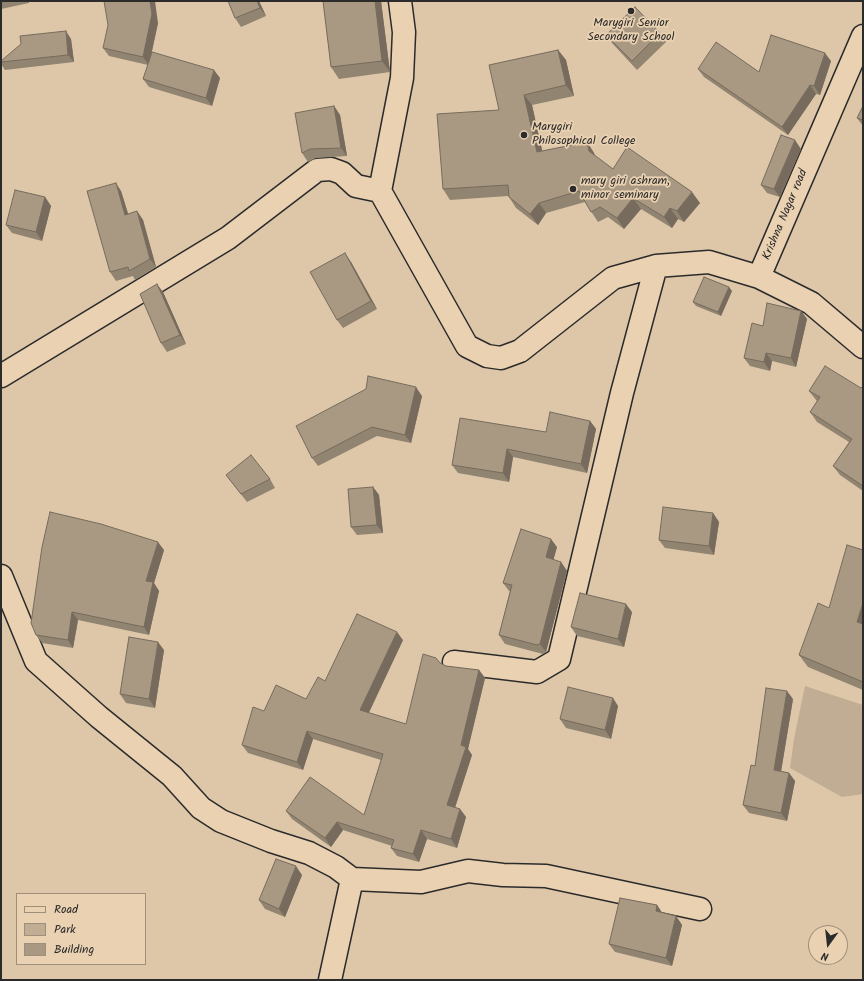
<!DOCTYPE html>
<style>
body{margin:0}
#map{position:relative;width:864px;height:981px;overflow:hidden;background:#dec7a9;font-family:Kalam,sans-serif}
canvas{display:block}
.frame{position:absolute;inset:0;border:2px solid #2b2b2b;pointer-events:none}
.legend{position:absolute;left:16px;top:893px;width:130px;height:72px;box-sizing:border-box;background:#e9d1b1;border:1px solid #9d8f7b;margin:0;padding:5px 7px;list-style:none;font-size:12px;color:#2b2b2b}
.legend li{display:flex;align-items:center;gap:8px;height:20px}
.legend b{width:20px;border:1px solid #9d8f7b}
.north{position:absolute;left:808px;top:925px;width:40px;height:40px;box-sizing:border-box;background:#e9d1b1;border:1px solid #9d8f7b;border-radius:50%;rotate:195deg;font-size:11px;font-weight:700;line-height:16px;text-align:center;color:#2b2b2b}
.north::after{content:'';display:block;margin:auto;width:14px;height:18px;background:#2b2b2b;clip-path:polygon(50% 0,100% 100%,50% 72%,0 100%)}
</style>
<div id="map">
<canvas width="864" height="981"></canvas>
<div class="frame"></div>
<ul class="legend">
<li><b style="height:5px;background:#e9d1b1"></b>Road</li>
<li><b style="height:11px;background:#c0ad94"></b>Park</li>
<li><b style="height:11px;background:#a99983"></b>Building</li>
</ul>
<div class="north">N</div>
</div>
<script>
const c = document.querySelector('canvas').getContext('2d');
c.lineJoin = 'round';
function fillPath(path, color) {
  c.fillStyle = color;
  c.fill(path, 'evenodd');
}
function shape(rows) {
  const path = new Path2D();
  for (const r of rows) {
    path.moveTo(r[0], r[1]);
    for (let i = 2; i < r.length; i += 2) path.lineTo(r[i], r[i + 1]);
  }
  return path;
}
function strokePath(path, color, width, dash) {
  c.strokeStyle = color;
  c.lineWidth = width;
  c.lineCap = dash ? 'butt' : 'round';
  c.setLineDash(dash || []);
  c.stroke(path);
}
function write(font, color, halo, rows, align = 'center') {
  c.font = font + ' Kalam,sans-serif';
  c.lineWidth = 3.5;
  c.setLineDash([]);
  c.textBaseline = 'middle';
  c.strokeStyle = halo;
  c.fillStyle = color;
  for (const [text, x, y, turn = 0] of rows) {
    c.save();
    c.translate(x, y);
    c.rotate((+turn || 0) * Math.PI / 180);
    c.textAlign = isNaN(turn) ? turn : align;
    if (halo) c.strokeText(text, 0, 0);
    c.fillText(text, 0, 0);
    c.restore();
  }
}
fillPath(shape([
 [805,686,863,705,863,794,842,797,790,768,794,739]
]), '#c0ad94');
const minor = shape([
 [863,36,759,277,811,303,863,347],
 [380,191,402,78,404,32,400,1],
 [1,376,228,238,317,170,331,169,342,173,356,186,380,191,467,346,487,356,501,358,520,351,613,278,656,266],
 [1,576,36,661,99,717,172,776,201,808,221,821,271,841,309,853,336,867,352,879,421,882,468,871,503,875,546,876,700,909],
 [454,662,537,672,559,659,622,393,656,266,709,262,759,277],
 [330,980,352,879]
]);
strokePath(minor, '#2b2b2b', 25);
strokePath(minor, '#e9d1b1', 22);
fillPath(shape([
 [1,1,29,1,29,3,1,9],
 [228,1,259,1,266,16,241,27,235,18],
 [323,1,381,1,390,72,339,79,331,67],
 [158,23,151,55,220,78,212,106,149,87,143,79,148,65,109,56,103,48],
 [660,33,666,42,637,70,612,43,606,35],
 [71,39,74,62,5,70,1,64,1,61],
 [558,50,566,60,574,96,532,105,542,151,587,142,594,153,595,156,613,169,700,203,684,222,678,219,672,228,641,209,624,229,608,217,598,222,585,202,546,213,538,225,516,208,509,197,508,196,450,200,443,189,499,110],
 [831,61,820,95,816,94,788,135,704,77,698,69,759,72],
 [334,106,340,115,347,156,316,158,308,162,302,153],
 [863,106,863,126,857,118],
 [801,149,780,197,767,193,761,185],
 [121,191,128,214,137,211,143,220,156,267,135,280,133,276,116,281,110,272],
 [45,197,51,206,42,241,12,233,6,225],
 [351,262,377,309,343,328,337,320],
 [732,291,721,316,696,306,693,302],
 [163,292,186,344,167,352,161,343],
 [801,311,807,319,796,367,772,361,770,371,750,366,744,358,763,326],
 [863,386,863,491,840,475,833,466,849,442,817,422,810,412,817,401,816,400,809,391,861,388],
 [422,396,411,443,377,436,318,466,312,458],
 [590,421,596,429,587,473,513,457,509,482,458,473,452,465,546,432],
 [226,475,270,479,275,488,247,502],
 [373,487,379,495,383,533,357,535,351,527],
 [713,513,719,522,714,555,665,548,659,540],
 [557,547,553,560,561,562,567,571,546,652,543,654,505,644,499,635,510,591,509,591,503,583],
 [164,550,154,583,159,591,149,635,78,620,73,648,42,643,36,635],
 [863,550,863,690,808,667,799,655,829,608],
 [632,612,624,647,577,636,571,627],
 [403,640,369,713,406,724,440,663,446,666,479,670,485,678,468,749,472,755,455,807,460,809,466,817,457,848,427,839,419,862,397,856,391,848,392,846,343,830,331,847,292,819,286,811,364,815,381,760,313,739,303,770,248,753,242,745,264,711,306,699,325,681],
 [164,650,155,708,126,703,120,694],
 [793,699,781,771,789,773,795,781,787,821,749,813,743,805,755,766],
 [618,706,611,739,566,728,560,719],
 [302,875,285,917,265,909,259,900],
 [657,905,662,913,676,916,682,925,672,966,615,952,609,944]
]), '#918471');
fillPath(shape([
 [150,1,155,1,158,23,149,65,143,57],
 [257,1,259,1,266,16,260,8],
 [375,1,381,1,390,72,382,61],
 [66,31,71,39,74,62,68,55],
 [558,50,566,60,574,96,566,85],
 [825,53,831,61,820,95,814,86],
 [214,70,220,78,212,106,206,98],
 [810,85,816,94,788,135,782,127],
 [524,95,532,105,545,163,537,152],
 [334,106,340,115,347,156,341,148],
 [795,140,801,149,780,197,774,189],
 [587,142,594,153,596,162,589,151],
 [116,183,121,191,131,223,125,215],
 [692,192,700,203,684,222,677,211],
 [45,197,51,206,42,241,36,232],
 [633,198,641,209,624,229,617,218],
 [539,203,546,213,538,225,530,214],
 [670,208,678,219,672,228,664,217],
 [137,211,143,220,156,267,150,259],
 [345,253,351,262,377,309,371,301],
 [157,284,163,292,186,344,180,335],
 [729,287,732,291,721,316,718,312],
 [801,311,807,319,796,367,791,358],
 [766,353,772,361,770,371,764,362],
 [416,387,422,396,411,443,405,435],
 [590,421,596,429,587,473,581,464],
 [507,449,513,457,509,482,503,473],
 [373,487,379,495,383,533,377,525],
 [713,513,719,522,714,555,709,546],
 [551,539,557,547,552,565,546,557],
 [158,542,164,550,154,583,159,591,149,635,144,627,146,581],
 [561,562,567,571,546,652,540,644],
 [863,603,863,630,857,622],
 [626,604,632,612,624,647,618,639],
 [72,612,78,620,73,648,68,640],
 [397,632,403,640,366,718,360,710],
 [158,642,164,650,155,708,149,699],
 [479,670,485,678,468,749,472,755,453,814,447,805,461,745],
 [787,691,793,699,780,778,774,770],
 [613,698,618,706,611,739,605,730],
 [307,731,313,739,303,770,297,762],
 [789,773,795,781,787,821,781,813],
 [460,809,466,817,457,848,451,839],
 [337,822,343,830,331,847,325,838],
 [421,830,427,839,419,862,413,854],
 [296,866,302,875,285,917,279,909],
 [657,905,663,914,656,911],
 [676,916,682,925,672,966,666,958]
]), '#766b5c');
const building = shape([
 [104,1,150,1,152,14,143,57,103,48,108,25,104,1],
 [228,1,257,1,260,8,235,18,228,1],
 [323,1,375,1,382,61,331,67,323,1],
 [635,7,660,33,632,61,606,35,635,7],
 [66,31,68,55,1,62,1,61,21,44,20,36,66,31],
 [771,35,825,53,814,86,810,85,782,127,698,69,716,42,759,72,771,35],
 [558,50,566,85,524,95,537,152,587,142,589,151,613,169,627,147,692,192,677,211,670,208,664,217,633,198,617,218,600,207,591,212,579,191,539,203,530,214,509,197,508,185,443,189,437,114,499,110,489,65,558,50],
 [152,52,214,70,206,98,143,79,152,52],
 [334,106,341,148,310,149,302,153,295,113,334,106],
 [863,106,863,120,857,118,863,106],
 [781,135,795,140,774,189,761,185,781,135],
 [116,183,125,215,137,211,150,259,129,271,128,267,110,272,87,191,116,183],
 [15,190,45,197,36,232,6,225,15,190],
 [345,253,371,301,337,320,310,272,345,253],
 [704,277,729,287,718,312,693,302,704,277],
 [157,284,180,335,161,343,140,294,157,284],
 [767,303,801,311,791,358,766,353,764,362,744,358,752,323,763,326,767,303],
 [825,366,861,388,863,386,863,486,833,466,852,439,810,412,820,397,809,391,825,366],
 [368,376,416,387,405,435,372,427,312,458,296,426,366,389,368,376],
 [550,412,590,421,581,464,507,449,503,473,452,465,460,418,546,432,550,412],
 [251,455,270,479,241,494,226,475,251,455],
 [373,487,377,525,351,527,348,489,373,487],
 [663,507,713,513,709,546,659,540,663,507],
 [50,512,101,524,158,542,146,581,153,582,144,627,72,612,68,640,36,635,31,623,42,547,50,512],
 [521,529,551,539,546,557,561,562,540,644,537,645,499,635,512,585,503,583,521,529],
 [847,545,863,550,863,603,857,622,863,624,863,682,799,655,818,603,829,608,847,545],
 [580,593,626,604,618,639,571,627,580,593],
 [357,614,397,632,360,710,406,724,423,654,436,658,440,663,446,666,479,670,461,745,466,747,447,805,460,809,451,839,421,830,413,854,391,848,394,840,337,822,325,838,286,811,310,777,364,815,383,754,307,731,297,762,242,745,253,707,264,711,276,685,306,699,318,677,325,681,357,614],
 [129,637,158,642,149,699,120,694,129,637],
 [568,687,613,698,605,730,560,719,568,687],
 [766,688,787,691,774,770,789,773,781,813,743,805,751,765,755,766,766,688],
 [276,859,296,866,279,909,259,900,276,859],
 [620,898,657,905,656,911,676,916,666,958,609,944,620,898]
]);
fillPath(building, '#a99983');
strokePath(building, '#766b5c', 1);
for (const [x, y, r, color] of [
 [631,11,4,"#2b2b2b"],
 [524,135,4,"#2b2b2b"],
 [573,189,4,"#2b2b2b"]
]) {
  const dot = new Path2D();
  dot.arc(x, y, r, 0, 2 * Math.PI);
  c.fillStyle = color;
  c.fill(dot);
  strokePath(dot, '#e9d1b1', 1.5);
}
write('12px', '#2b2b2b', '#e9d1b1', [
 ["Marygiri Senior",631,24,"center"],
 ["Secondary School",631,38,"center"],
 ["Marygiri",532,128],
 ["Philosophical College",532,142],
 ["mary giri ashram,",581,182],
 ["minor seminary",581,196]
], 'left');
write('12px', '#2b2b2b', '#e9d1b1', [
 ["Krishna Nagar road",786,215,-67]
]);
</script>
